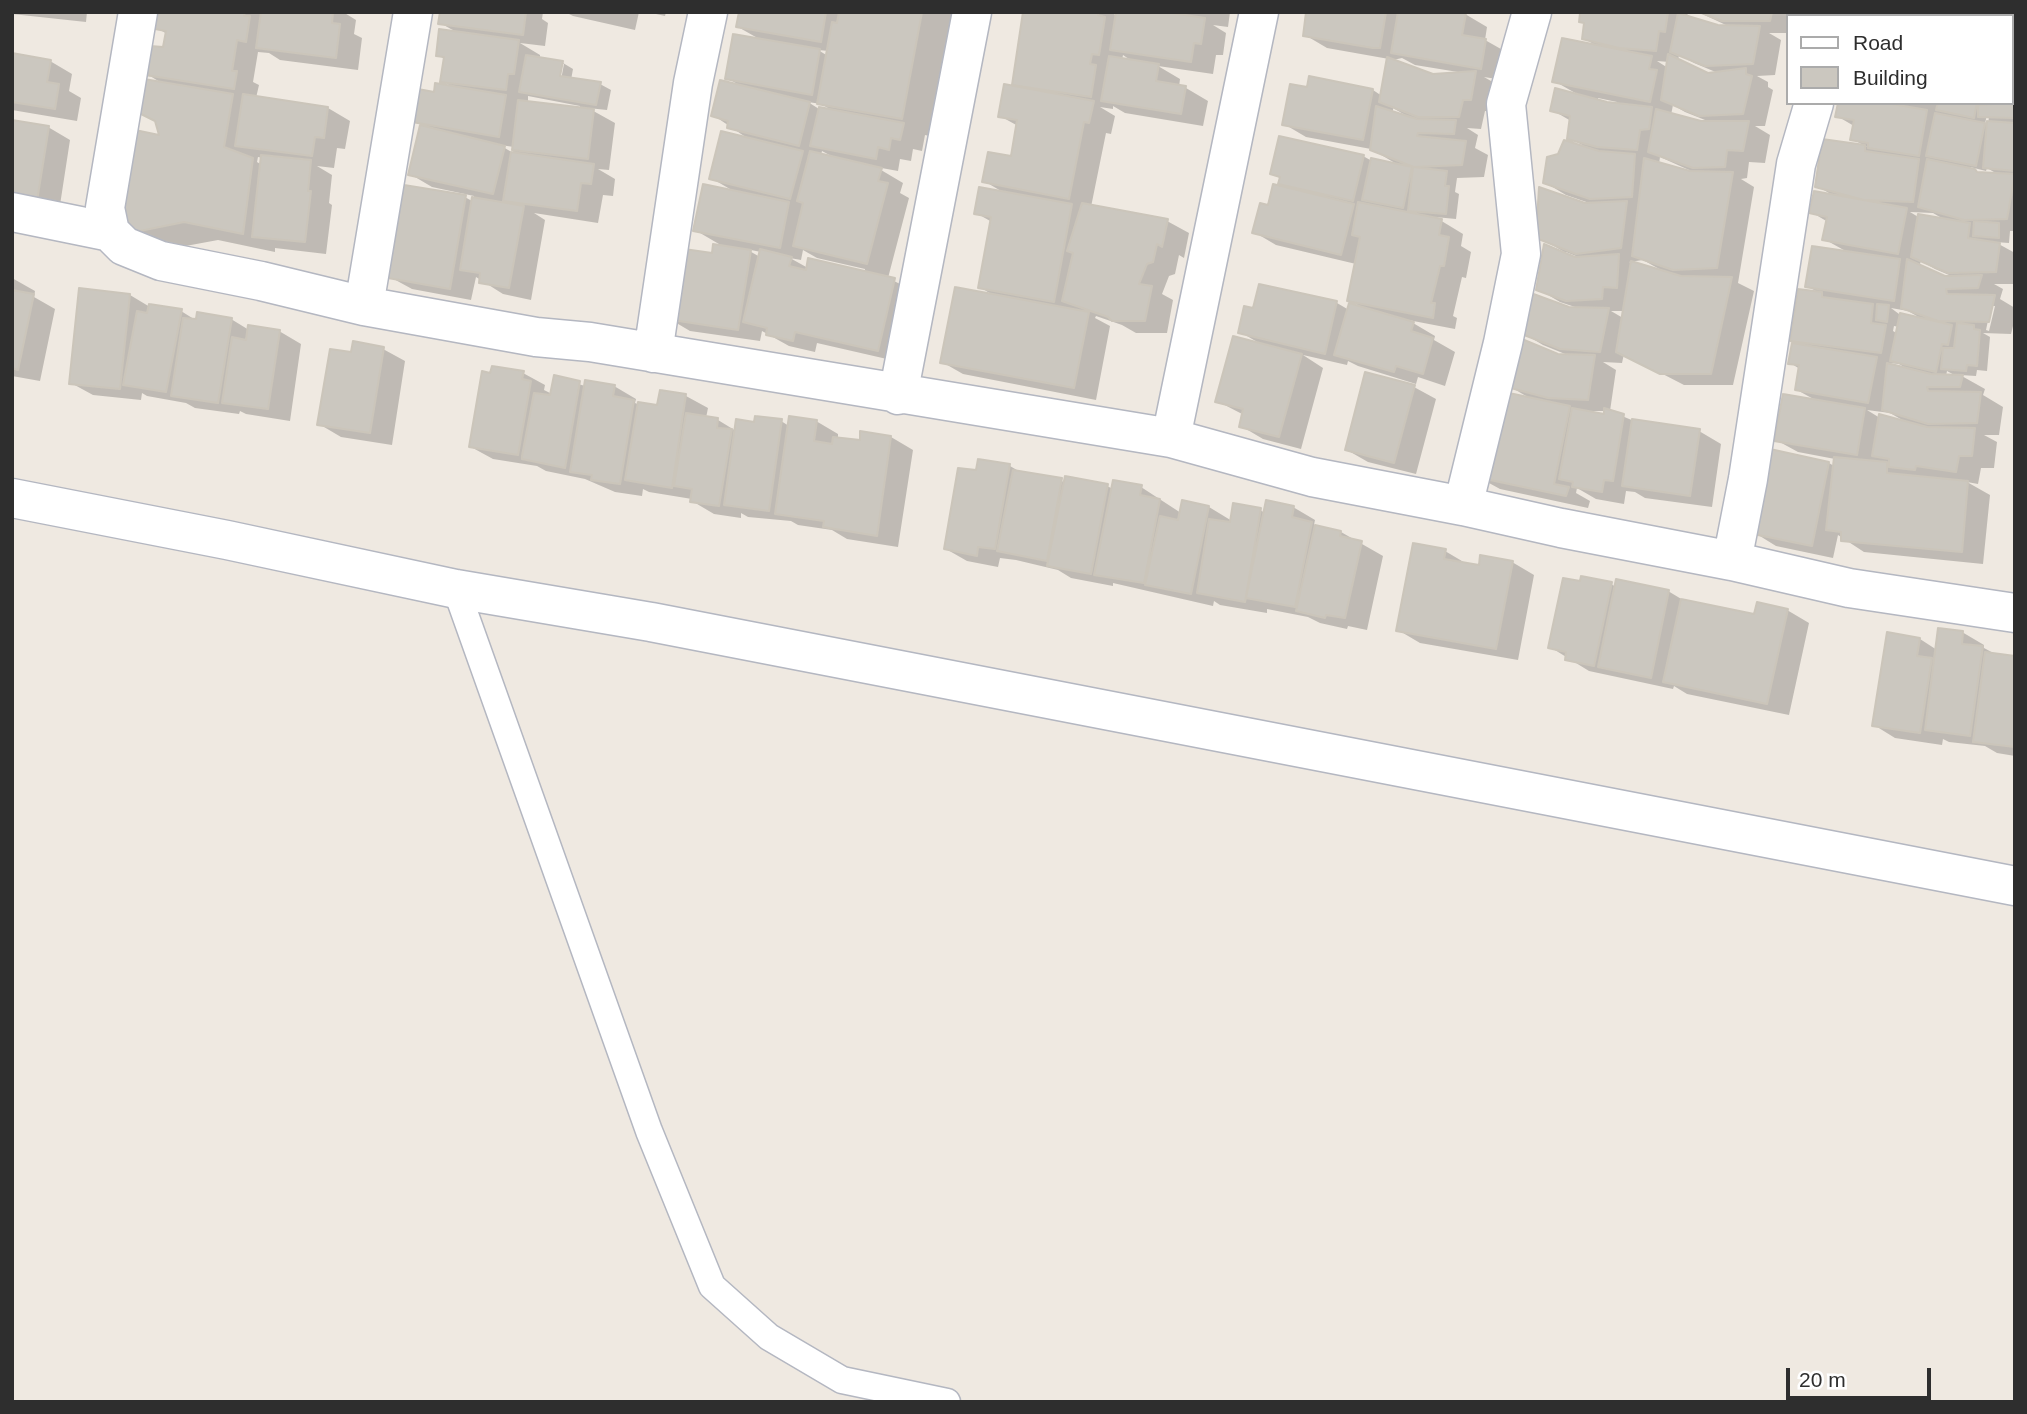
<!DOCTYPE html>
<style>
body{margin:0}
#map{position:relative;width:2027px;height:1414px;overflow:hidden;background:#efe9e1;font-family:Arial,sans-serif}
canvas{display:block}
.frame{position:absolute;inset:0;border:14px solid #2e2e2e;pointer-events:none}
.legend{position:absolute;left:1786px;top:14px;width:228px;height:91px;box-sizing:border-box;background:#fff;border:2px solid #ababab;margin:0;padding:9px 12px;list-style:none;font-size:21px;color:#2e2e2e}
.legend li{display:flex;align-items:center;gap:14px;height:35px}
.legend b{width:35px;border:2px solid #ababab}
.scale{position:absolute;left:1786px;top:1368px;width:145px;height:32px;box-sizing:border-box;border:4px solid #2e2e2e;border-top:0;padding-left:9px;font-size:21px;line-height:24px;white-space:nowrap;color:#2e2e2e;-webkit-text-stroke:5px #fff;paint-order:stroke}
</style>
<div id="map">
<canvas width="2027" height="1414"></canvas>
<div class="frame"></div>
<ul class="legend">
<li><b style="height:9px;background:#fff"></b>Road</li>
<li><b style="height:19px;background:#cbc7bf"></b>Building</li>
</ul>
<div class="scale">20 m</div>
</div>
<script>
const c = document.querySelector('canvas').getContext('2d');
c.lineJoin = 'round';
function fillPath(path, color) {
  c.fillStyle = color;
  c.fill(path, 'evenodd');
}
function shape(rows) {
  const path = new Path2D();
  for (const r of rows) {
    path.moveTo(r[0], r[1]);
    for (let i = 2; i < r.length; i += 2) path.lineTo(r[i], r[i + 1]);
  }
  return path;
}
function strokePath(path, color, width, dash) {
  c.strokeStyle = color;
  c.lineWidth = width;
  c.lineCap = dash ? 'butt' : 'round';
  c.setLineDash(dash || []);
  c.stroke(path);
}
fillPath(shape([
 [12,12,73,13,87,12,86,22,12,14],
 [160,12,343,12,356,20,354,34,362,38,358,70,280,60,269,53,258,52,253,82,259,85,256,98,328,108,350,121,345,149,337,148,334,168,317,166,332,175,329,203,332,205,326,254,275,248,275,252,218,240,164,250,131,232,162,137,163,84,147,74,165,49,167,34,157,28],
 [258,157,263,158,262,165,257,162],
 [442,12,543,12,542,19,548,23,545,46,520,43,540,55,540,59,563,63,573,69,571,80,600,84,611,90,607,110,588,108,615,123,609,170,598,169,615,179,613,196,603,195,598,223,534,213,545,220,531,300,503,294,476,277,471,300,412,289,390,277,461,195,474,202,474,196,432,187,410,174,421,125,414,121,436,94,454,88,442,81,445,59,437,55,460,34,440,23],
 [561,64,564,64,560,85,557,84],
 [528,96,580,106,580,109,528,103],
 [500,145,514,147,513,153],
 [565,12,639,12,635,30,573,16],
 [647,12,666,12,665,16],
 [741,12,957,12,934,137,925,135,922,151,913,149,911,161,900,159,898,171,876,167,903,183,900,193,909,198,888,278,916,292,900,362,817,343,815,352,789,346,762,331,760,341,690,331,668,318,714,255,724,247,695,230,735,192,711,178,747,138,713,115,739,85,727,78,761,40,738,27],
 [818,50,829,51,828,56],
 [808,102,821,104,833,111,819,109],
 [822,151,833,157,821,155],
 [746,249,761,252,760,257],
 [803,250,817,258,865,269,864,273,808,268,790,258,801,260],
 [1025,12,1111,12,1117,16,1118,12,1230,12,1228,27,1213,25,1226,33,1223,55,1216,55,1213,74,1158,66,1180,79,1179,87,1186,88,1208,101,1203,126,1125,113,1113,106,1113,109,1100,107,1115,116,1111,134,1106,133,1091,207,1167,221,1189,233,1184,258,1179,255,1175,274,1169,276,1162,294,1173,300,1167,333,1136,333,1122,325,1096,316,1095,318,1110,326,1096,400,963,374,942,362,994,296,980,287,992,222,976,213,1006,194,984,181,1012,158,1018,126,1000,116,1013,88],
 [1123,55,1133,62,1122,60],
 [1306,12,1452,12,1465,14,1487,27,1485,40,1508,53,1503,80,1484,77,1498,85,1493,112,1485,111,1481,129,1467,128,1478,135,1475,148,1488,155,1484,177,1457,178,1455,192,1459,194,1456,219,1435,217,1463,234,1461,246,1471,252,1466,278,1462,277,1453,316,1457,318,1455,329,1408,320,1435,336,1434,340,1455,352,1445,386,1418,377,1416,384,1358,366,1348,361,1347,365,1303,355,1323,368,1301,449,1263,439,1241,426,1244,415,1217,401,1259,343,1240,332,1254,310,1260,286,1337,303,1349,310,1361,307,1349,300,1356,264,1276,245,1254,232,1269,207,1292,189,1280,183,1281,179,1272,173,1363,156,1372,161,1400,166,1371,149,1306,137,1284,124,1373,90,1382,96,1389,59,1327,48,1305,35],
 [1402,58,1415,65,1458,72,1433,76,1393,60],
 [1393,108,1405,115,1393,113],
 [1578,12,1684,12,1691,17,1691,19,1718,26,1728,26,1698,12,1795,12,1795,16,1787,16,1787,33,1769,33,1781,40,1775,75,1757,76,1768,82,1768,87,1773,90,1765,126,1755,126,1770,135,1765,163,1749,162,1747,178,1741,179,1754,187,1738,283,1754,291,1733,385,1684,385,1624,354,1622,363,1603,362,1616,370,1610,411,1634,421,1699,431,1721,444,1712,507,1645,498,1635,492,1626,491,1624,504,1596,499,1577,488,1576,493,1590,501,1588,508,1500,489,1478,477,1531,399,1509,386,1557,356,1570,356,1543,345,1521,332,1569,309,1578,308,1560,302,1538,289,1566,253,1538,237,1585,205,1595,205,1566,195,1544,182,1584,146,1569,138,1571,121,1552,110,1577,94,1554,81,1597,46,1583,38,1586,24,1582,14],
 [1679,55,1694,63,1718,73,1708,75,1678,61],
 [1657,61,1669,62,1668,68],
 [1598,98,1617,102,1616,105,1598,101],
 [1673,105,1685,112,1710,122,1701,122,1671,115],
 [1660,157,1689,170,1688,173,1659,164],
 [1566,252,1583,259,1565,255],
 [1643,260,1661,270,1660,272,1629,262],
 [1611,311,1625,311,1623,318],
 [1587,411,1606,411,1606,416,1587,413],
 [1801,12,1975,12,1984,16,1820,16],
 [1986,12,2015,12,2015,231,2010,231,2009,243,1995,242,2015,253,2015,284,1994,284,2003,289,2000,299,2015,308,2015,318,2011,334,1983,333,1990,337,1987,371,1977,370,1976,376,1960,375,1985,389,1983,395,2003,407,1999,435,1984,435,1997,442,1994,468,1981,468,1978,484,1967,482,1990,495,1983,564,1864,552,1838,535,1833,558,1776,546,1755,533,1772,452,1829,463,1834,466,1835,459,1798,452,1776,440,1817,401,1797,390,1800,369,1790,363,1802,346,1792,341,1821,294,1807,286,1849,253,1824,239,1828,222,1811,212,1834,196,1817,186,1824,141,1867,147,1852,139,1854,126,1837,116,1839,103,2011,103,2011,16,1986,16],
 [1987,114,1989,115,1988,127,1985,124],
 [1970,167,1986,171,1987,168,1999,175,1980,174],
 [1910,212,1933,213,1945,220,1920,218],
 [1921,261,1935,269,1956,278,1944,278,1919,267],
 [1991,306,1995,306,1989,331,1986,330],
 [1891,308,1908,311,1922,319,1899,314],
 [1894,326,1899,327,1898,334,1893,331],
 [1889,363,1899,364,1907,369,1889,366],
 [1947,371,1956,376,1946,376],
 [1867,410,1890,413,1904,421,1880,418],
 [12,55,50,61,72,74,69,91,81,98,77,121,12,110],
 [48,127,70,140,58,218,12,211],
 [12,278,35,291,34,297,55,309,40,381,12,376],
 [130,295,150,307,181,311,197,321,231,319,249,330,279,331,301,344,290,421,246,414,240,411,239,414,195,408,186,403,147,396,142,393,141,400,93,395,71,383],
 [383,349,405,361,392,445,341,437,319,424,352,354],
 [523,373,545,385,544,390,552,394,555,377,585,386,614,386,636,399,635,403,640,405,659,407,661,392,686,396,708,408,706,418,718,420,736,431,756,424,781,421,789,426,816,421,838,434,838,439,861,442,891,437,913,450,898,547,847,539,832,530,798,525,791,521,748,517,741,513,741,518,714,514,692,501,692,499,649,492,643,489,642,496,615,492,585,479,546,471,537,466,493,459,471,447],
 [1414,387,1436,399,1416,474,1368,462,1347,450],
 [979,461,1010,466,1022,473,1065,482,1107,486,1113,489,1141,487,1181,513,1184,502,1209,507,1232,521,1260,510,1265,513,1293,507,1315,520,1314,525,1320,528,1341,532,1383,556,1367,630,1348,626,1347,629,1320,623,1308,617,1267,609,1267,613,1220,605,1214,601,1213,606,1113,583,1113,586,1071,578,1058,570,1016,560,1000,558,998,567,967,561,946,549,978,472],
 [1445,551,1467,564,1481,567,1512,562,1534,575,1518,660,1420,643,1398,630],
 [1611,584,1616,587,1668,591,1688,603,1755,617,1787,610,1809,623,1789,715,1687,694,1674,686,1673,689,1589,671,1550,647],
 [1962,632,1984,645,1984,648,1997,655,2015,658,2015,756,1997,753,1985,746,1949,742,1943,739,1942,745,1895,738,1874,725,1920,639,1937,650]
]), '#0003');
const building = shape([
 [158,12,245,12,244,16,250,16,246,42,237,40,232,71,237,71,234,89,145,75,150,46,163,47,166,31,155,29,158,12],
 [261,12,333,12,332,23,340,24,336,58,256,48,261,12],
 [440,12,526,12,523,35,438,24,440,12],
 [739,12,826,12,821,42,736,27,739,12],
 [839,12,922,12,902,119,817,104,832,22,837,23,839,12],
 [1023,12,1099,12,1098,15,1105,17,1099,55,1092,54,1090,64,1096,65,1091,97,1012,85,1023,12],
 [1116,12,1165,12,1205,18,1201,44,1194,43,1191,62,1110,50,1116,12],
 [1306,12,1386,12,1380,48,1373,48,1303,36,1306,12],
 [1398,12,1466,13,1462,35,1486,39,1481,69,1391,53,1398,12],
 [1575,12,1668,12,1665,32,1659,31,1656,51,1619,48,1582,39,1584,23,1579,22,1580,13,1575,12],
 [1699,12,1772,12,1770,21,1722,21,1699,12],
 [1826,12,1946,12,1945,16,1827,16,1826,12],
 [1957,12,1980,12,1981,16,1956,16,1957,12],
 [1985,12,2015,12,2015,27,2011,25,2011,16,1987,16,1985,12],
 [1678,13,1718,25,1760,26,1753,64,1705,66,1670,52,1678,13],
 [2011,28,2015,29,2015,66,2011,66,2011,28],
 [439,29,519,40,514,74,508,74,506,90,440,82,444,57,436,56,439,29],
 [733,34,820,49,812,95,725,79,733,34],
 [1562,38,1652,56,1649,69,1657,70,1650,102,1552,82,1562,38],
 [12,53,51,60,47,82,59,84,55,109,12,102,12,53],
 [1668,54,1708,73,1746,68,1746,74,1752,76,1743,114,1699,116,1661,100,1668,54],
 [526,55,563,61,560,76,601,82,596,105,519,92,526,55],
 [1109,56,1159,64,1156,81,1186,86,1181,114,1101,101,1109,56],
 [1387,57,1433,74,1476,71,1471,100,1463,100,1459,117,1418,117,1379,102,1387,57],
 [2011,71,2015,72,2015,118,1978,117,1978,105,2011,103,2011,71],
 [1309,76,1373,89,1363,140,1282,125,1290,84,1307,87,1309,76],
 [144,79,233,94,224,147,253,158,243,234,184,222,130,233,115,208,135,130,159,135,155,121,137,112,144,79],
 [720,80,810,102,799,146,727,128,728,121,711,116,720,80],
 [435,83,506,95,499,137,412,122,418,89,434,92,435,83],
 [1004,84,1094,101,1089,123,1084,122,1069,199,982,182,988,152,1011,156,1017,120,998,117,1004,84],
 [1555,88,1607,102,1652,107,1649,129,1640,130,1637,150,1597,147,1567,139,1570,116,1550,111,1555,88],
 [243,94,328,107,324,138,315,137,312,156,235,146,243,94],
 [518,100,594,109,588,159,512,150,518,100],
 [1838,103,1886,103,1927,110,1919,156,1868,148,1868,143,1850,140,1854,120,1835,117,1838,103],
 [1938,103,1977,103,1974,118,1936,110,1938,103],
 [1376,106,1417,119,1456,120,1454,134,1418,133,1417,136,1466,141,1462,165,1414,167,1370,150,1376,106],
 [819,107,904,123,900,140,891,138,889,150,878,147,876,159,810,146,819,107],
 [1656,109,1701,121,1749,121,1743,151,1727,150,1725,167,1693,168,1648,152,1656,109],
 [1935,113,1985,123,1976,166,1926,156,1935,113],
 [12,120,49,126,36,207,12,203,12,120],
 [1987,121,2015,123,2015,171,1983,168,1987,121],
 [420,125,505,146,493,194,408,175,420,125],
 [721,131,803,151,790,199,709,179,721,131],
 [1279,136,1364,155,1353,201,1278,184,1280,177,1270,174,1279,136],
 [1822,139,1865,145,1865,151,1919,159,1913,202,1864,200,1815,187,1822,139],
 [1564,140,1599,151,1635,154,1632,197,1590,199,1543,183,1547,157,1558,154,1564,140],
 [810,151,882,168,878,181,888,183,867,264,793,246,803,203,797,201,810,151],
 [511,152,594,164,591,184,581,183,577,211,503,201,511,152],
 [261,155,311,160,308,191,311,191,305,242,252,237,261,155],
 [1371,158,1412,167,1403,208,1362,200,1371,158],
 [1644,158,1690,171,1733,172,1717,268,1673,270,1632,256,1644,158],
 [1927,159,1975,169,1977,172,2015,174,2007,219,1964,220,1918,207,1927,159],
 [1413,167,1447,171,1445,186,1449,186,1446,214,1408,211,1413,167],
 [703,184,789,202,780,248,693,231,703,184],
 [1273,184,1354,204,1341,255,1252,233,1260,203,1268,205,1273,184],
 [404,185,466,195,450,289,388,278,404,185],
 [979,187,1072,204,1054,302,978,288,991,217,974,214,979,187],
 [1539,187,1585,203,1627,201,1621,248,1576,254,1536,238,1539,187],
 [1814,191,1907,208,1898,254,1822,240,1827,217,1809,213,1814,191],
 [472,197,524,206,509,288,479,283,480,273,460,270,472,197],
 [1358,202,1442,219,1439,235,1449,237,1444,266,1440,266,1431,303,1435,303,1433,318,1347,301,1360,237,1352,235,1358,202],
 [1082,203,1168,219,1162,247,1157,244,1153,262,1147,264,1139,284,1152,286,1145,321,1112,321,1108,317,1062,301,1073,253,1067,251,1082,203],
 [1918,214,1970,223,1968,238,2000,243,1996,272,1948,273,1911,257,1918,214],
 [1974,221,1999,223,1999,238,1973,236,1974,221],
 [713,244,751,250,738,330,666,319,677,248,712,253,713,244],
 [1544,244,1575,257,1619,254,1617,288,1603,287,1602,299,1566,301,1536,290,1544,244],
 [1812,246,1900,259,1894,301,1805,287,1812,246],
 [760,249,792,257,789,266,806,270,808,258,895,278,878,351,795,332,793,341,766,335,767,328,743,322,760,249],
 [1907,259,1945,276,1982,275,1978,288,1946,289,1947,294,1995,295,1989,322,1938,321,1901,308,1907,259],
 [1631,261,1681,276,1732,277,1711,374,1660,374,1616,352,1631,261],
 [1259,284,1337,301,1325,354,1238,333,1244,306,1253,308,1259,284],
 [955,287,1089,312,1074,388,940,363,955,287],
 [79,288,130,294,120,389,69,384,79,288],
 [1798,289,1822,292,1822,297,1873,304,1871,323,1886,325,1881,353,1790,341,1798,289],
 [12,290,34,294,18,370,12,368,12,290],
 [1528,292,1569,307,1609,308,1600,352,1560,349,1519,333,1528,292],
 [1349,303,1414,322,1411,331,1433,338,1423,374,1396,366,1394,372,1334,355,1349,303],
 [149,304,182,309,166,392,123,385,137,311,147,313,149,304],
 [1877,304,1889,305,1887,322,1876,320,1877,304],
 [197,312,232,318,218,403,171,396,183,318,196,319,197,312],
 [1900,313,1952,325,1948,345,1942,344,1936,372,1890,361,1900,313],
 [1957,323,1974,325,1974,329,1980,330,1977,366,1967,365,1966,371,1941,369,1943,348,1954,348,1957,323],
 [248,325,280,330,268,409,222,403,232,337,246,340,248,325],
 [1233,336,1302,354,1279,437,1239,427,1243,409,1215,402,1233,336],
 [1517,337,1558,354,1595,355,1588,400,1548,398,1507,387,1517,337],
 [353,341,384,347,370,433,317,425,330,349,351,352,353,341],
 [1792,343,1877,357,1868,403,1795,390,1799,365,1788,364,1792,343],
 [1887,363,1931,374,1963,375,1960,387,1927,387,1928,391,1981,392,1977,423,1928,424,1882,410,1887,363],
 [492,366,524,371,522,379,531,381,518,455,469,447,482,371,490,373,492,366],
 [1365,372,1415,385,1394,463,1345,450,1365,372],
 [554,375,580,381,565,468,522,459,522,456,534,393,550,395,554,375],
 [585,380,615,385,613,396,634,400,620,484,591,480,592,475,570,472,585,380],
 [660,390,686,394,672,488,625,480,638,402,657,405,660,390],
 [1495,390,1570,406,1554,484,1569,487,1566,496,1476,477,1495,390],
 [1783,394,1865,408,1857,455,1774,441,1783,394],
 [1572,408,1604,414,1604,408,1624,414,1613,481,1604,480,1602,492,1572,487,1573,482,1559,479,1572,408],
 [686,413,718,418,717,428,732,429,719,506,690,502,692,489,674,486,686,413],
 [1879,414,1927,427,1975,428,1972,456,1959,456,1956,472,1916,466,1915,470,1889,467,1889,459,1872,456,1879,414],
 [755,416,782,419,769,511,724,505,736,419,754,422,755,416],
 [789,416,817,420,814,441,832,444,833,437,860,440,860,431,891,436,877,536,823,527,824,521,775,514,789,416],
 [1632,419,1700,429,1690,496,1622,486,1632,419],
 [1770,449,1829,462,1812,546,1753,534,1770,449],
 [1834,457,1887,462,1887,473,1968,481,1962,552,1841,541,1841,532,1826,530,1834,457],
 [978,459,1010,464,995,549,978,547,977,556,944,549,958,468,976,470,978,459],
 [1013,470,1062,478,1047,561,997,551,1013,470],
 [1065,476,1108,484,1091,574,1047,566,1065,476],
 [1113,480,1142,485,1140,495,1160,499,1144,583,1094,575,1113,480],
 [1182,500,1209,506,1191,594,1145,585,1160,516,1178,520,1182,500],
 [1266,500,1294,506,1292,517,1312,522,1295,607,1246,598,1266,500],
 [1233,503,1261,508,1245,602,1197,593,1209,519,1230,522,1233,503],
 [1315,525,1341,531,1340,536,1362,541,1345,618,1326,615,1325,618,1296,611,1315,525],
 [1413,543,1446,549,1444,559,1479,565,1480,555,1513,561,1496,649,1396,631,1413,543],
 [1581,576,1612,582,1594,666,1565,660,1566,652,1548,648,1563,578,1580,581,1581,576],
 [1616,579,1669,590,1651,678,1598,667,1616,579],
 [1681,599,1754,614,1757,602,1788,609,1767,704,1663,682,1681,599],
 [1938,628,1963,631,1962,644,1983,646,1970,736,1925,730,1938,628],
 [1887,632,1920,638,1917,656,1932,658,1920,733,1872,726,1887,632],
 [1985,652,2015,656,2015,747,1973,742,1985,652]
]);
fillPath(building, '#cbc7bf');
strokePath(building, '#cbc5ba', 2);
const service = shape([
 [456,589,649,1131,712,1286,769,1337,842,1380,947,1402]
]);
const minor = shape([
 [138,12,105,208,110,232,124,246,161,261,261,281,364,306,536,337,590,342,1171,438,1312,477,1463,506,1561,528,1732,561,1849,588,2015,613],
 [12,212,110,232],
 [364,306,413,12],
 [653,353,693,83,708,12],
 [898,395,972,12],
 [1171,438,1259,12],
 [12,498,227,540,456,589,651,622,2015,886],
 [1463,506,1503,343,1521,254,1506,104,1532,12],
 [1732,561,1748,479,1796,164,1814,103]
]);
strokePath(service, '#b4b7c1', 29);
strokePath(minor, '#b4b7c1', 41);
strokePath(service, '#fff', 26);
strokePath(minor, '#fff', 38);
</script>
